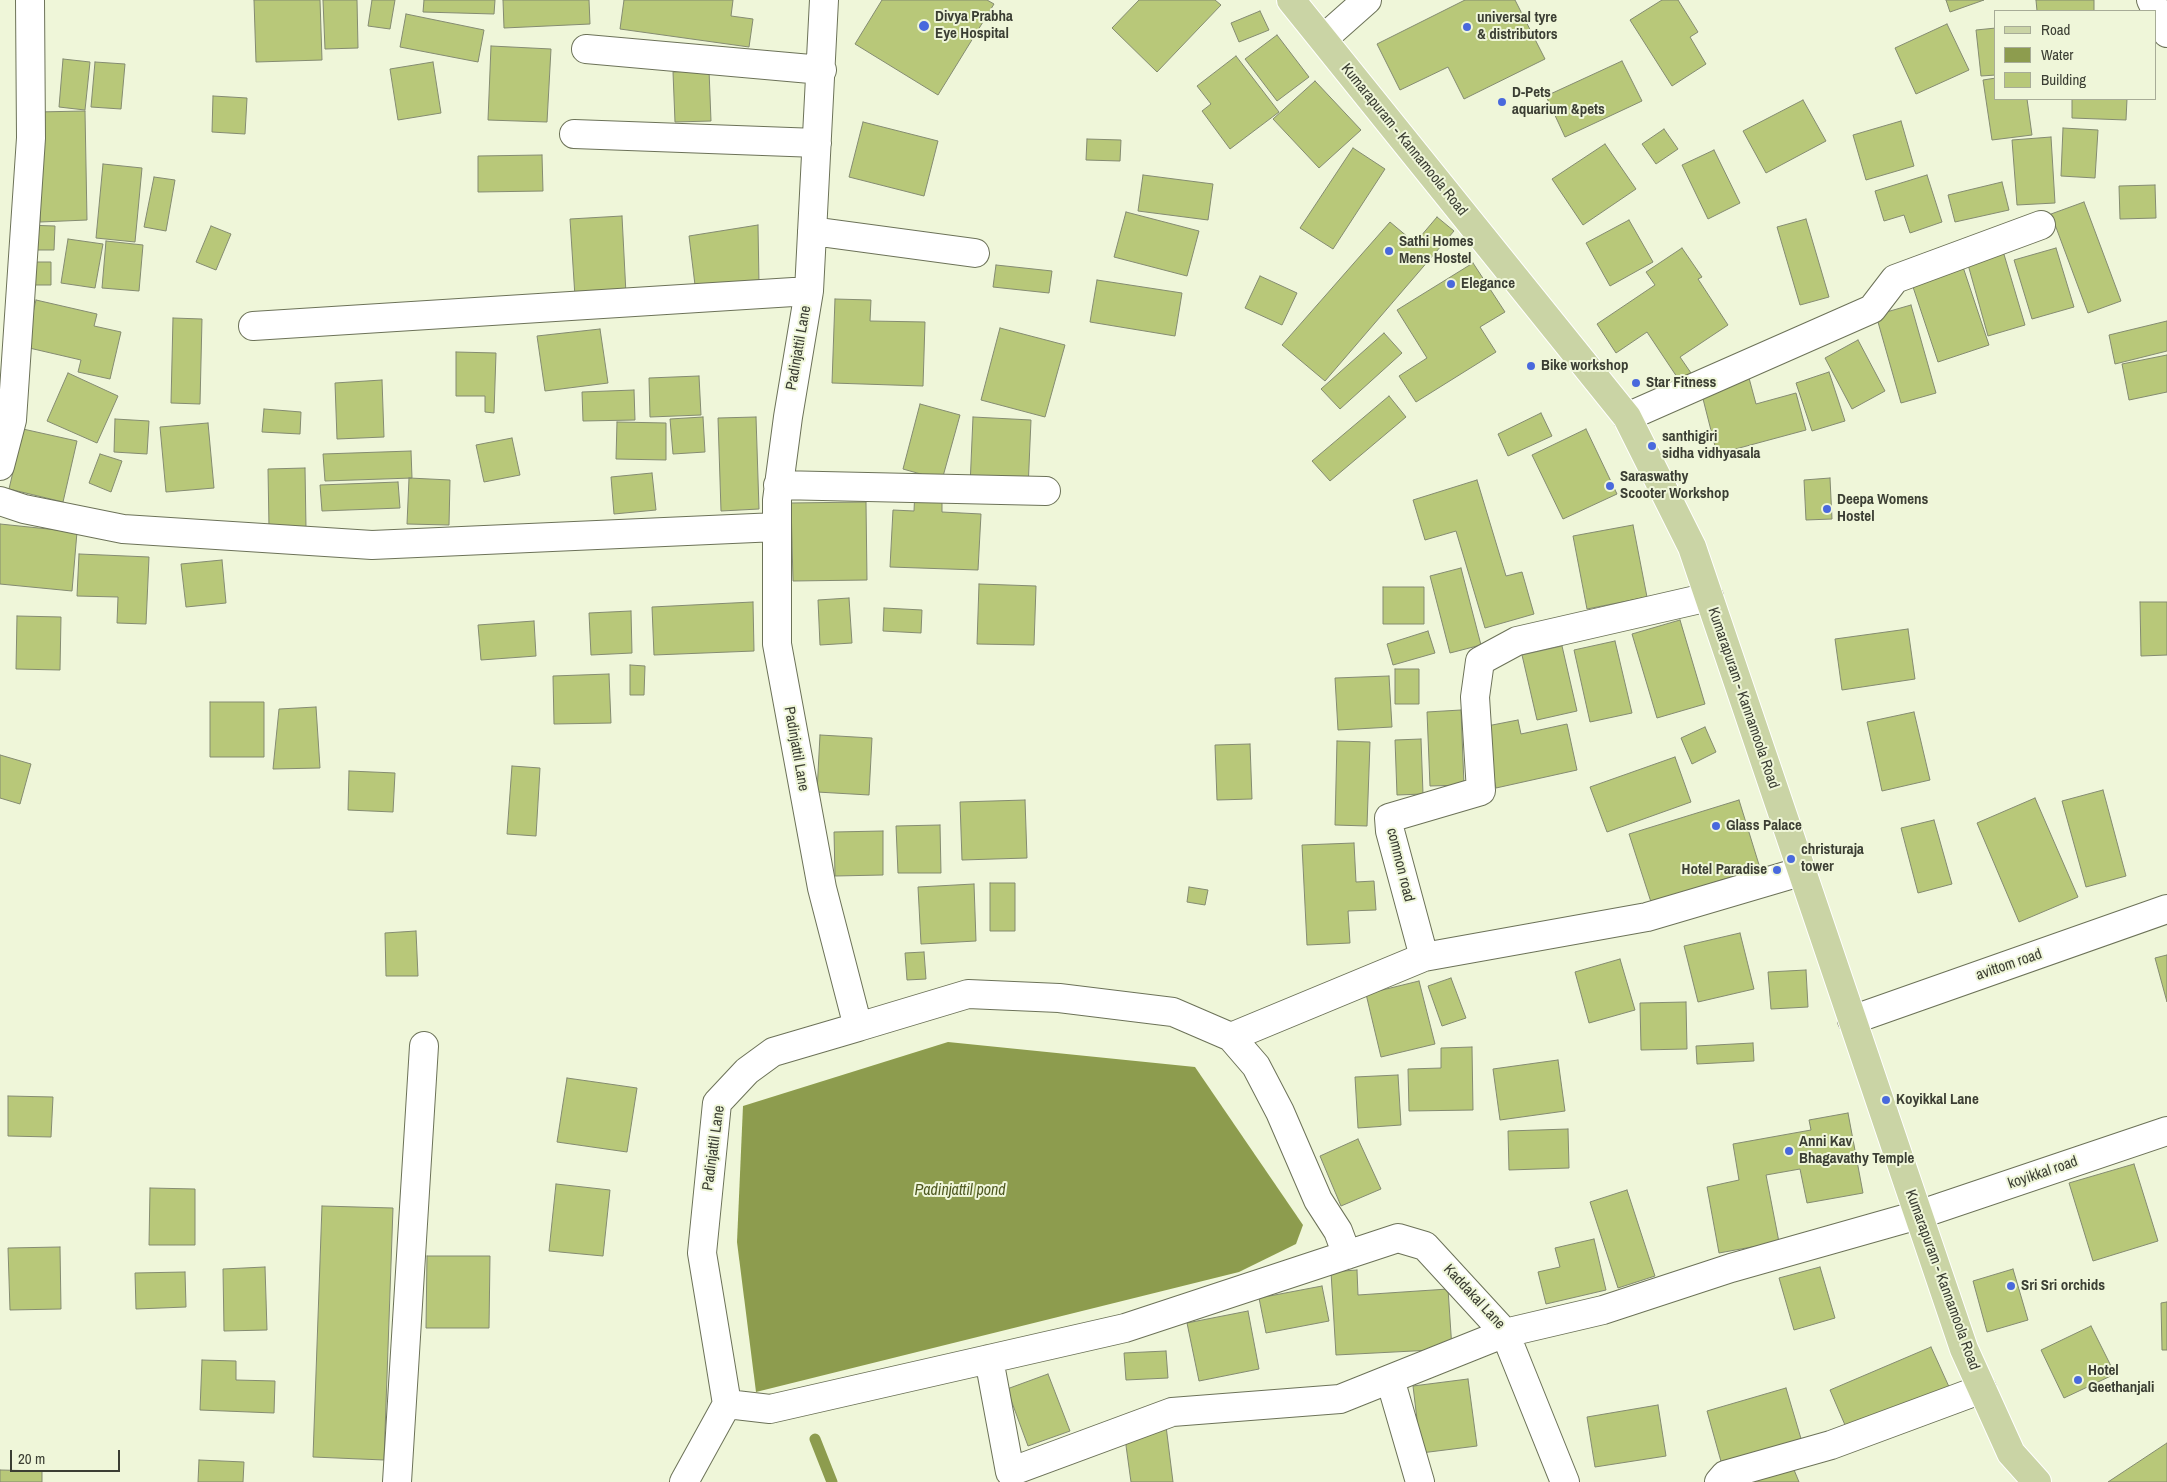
<!DOCTYPE html>
<style>
body{margin:0}
#map{position:relative;width:2167px;height:1482px;overflow:hidden;background:#eff6d9;font-family:"Archivo Narrow",sans-serif}
canvas{display:block}
.legend{position:absolute;left:1994px;top:10px;width:162px;height:90px;box-sizing:border-box;background:#eff6d9;border:1px solid #a7ac97;margin:0;padding:6px 9px;list-style:none;font-size:15px;color:#3b3e33}
.legend li{display:flex;align-items:center;gap:10px;height:25px}
.legend b{width:25px;border:1px solid #a7ac97}
.scale{position:absolute;left:10px;top:1450px;width:110px;height:22px;box-sizing:border-box;border:2px solid #3b3e33;border-top:0;padding-left:6px;font-size:15px;line-height:18px;white-space:nowrap;color:#3b3e33;-webkit-text-stroke:4px #eff6d9;paint-order:stroke}
</style>
<div id="map">
<canvas width="2167" height="1482"></canvas>
<ul class="legend">
<li><b style="height:6px;background:#cad4a5"></b>Road</li>
<li><b style="height:14px;background:#8d9c4e"></b>Water</li>
<li><b style="height:14px;background:#b8c879"></b>Building</li>
</ul>
<div class="scale">20 m</div>
</div>
<script>
const c = document.querySelector('canvas').getContext('2d');
c.lineJoin = 'round';
function fillPath(path, color) {
  c.fillStyle = color;
  c.fill(path, 'evenodd');
}
function shape(rows) {
  const path = new Path2D();
  for (const r of rows) {
    path.moveTo(r[0], r[1]);
    for (let i = 2; i < r.length; i += 2) path.lineTo(r[i], r[i + 1]);
  }
  return path;
}
function strokePath(path, color, width, dash) {
  c.strokeStyle = color;
  c.lineWidth = width;
  c.lineCap = dash ? 'butt' : 'round';
  c.setLineDash(dash || []);
  c.stroke(path);
}
function write(font, color, halo, rows, align = 'center') {
  c.font = font + ' "Archivo Narrow",sans-serif';
  c.lineWidth = 4;
  c.setLineDash([]);
  c.textBaseline = 'middle';
  c.strokeStyle = halo;
  c.fillStyle = color;
  for (const [text, x, y, turn = 0] of rows) {
    c.save();
    c.translate(x, y);
    c.rotate((+turn || 0) * Math.PI / 180);
    c.textAlign = isNaN(turn) ? turn : align;
    if (halo) c.strokeText(text, 0, 0);
    c.fillText(text, 0, 0);
    c.restore();
  }
}
fillPath(shape([
 [948,1042,1195,1067,1303,1225,1296,1244,1239,1272,756,1392,737,1242,743,1106]
]), '#8d9c4e');
strokePath(shape([
 [815,1439,832,1482]
]), '#8d9c4e', 11);
const building = shape([
 [254,0,320,0,322,60,256,62,254,0],
 [323,0,357,0,358,48,325,49,323,0],
 [372,0,395,0,390,29,368,26,372,0],
 [424,0,495,0,494,14,423,12,424,0],
 [503,0,589,0,590,24,504,28,503,0],
 [624,0,733,0,731,16,753,19,749,47,620,29,624,0],
 [882,0,987,0,994,4,938,95,855,44,882,0],
 [1139,0,1215,0,1221,5,1157,72,1112,28,1139,0],
 [1465,0,1515,0,1545,59,1464,99,1448,67,1400,90,1377,44,1465,0],
 [1662,0,1678,0,1698,32,1690,37,1706,64,1672,86,1630,20,1662,0],
 [1946,0,1984,0,1950,12,1946,0],
 [2036,0,2094,0,2094,11,2037,11,2036,0],
 [1260,11,1269,30,1239,42,1231,23,1260,11],
 [406,14,484,30,478,62,400,47,406,14],
 [1947,24,1969,70,1916,94,1895,48,1947,24],
 [1996,28,1996,75,1981,76,1976,30,1996,28],
 [1277,35,1309,77,1277,101,1245,59,1277,35],
 [491,46,551,49,547,122,488,120,491,46],
 [1236,56,1279,112,1230,149,1202,111,1211,104,1197,86,1236,56],
 [63,59,90,62,85,110,59,107,63,59],
 [1622,61,1642,101,1565,137,1546,96,1622,61],
 [95,62,125,64,121,109,91,107,95,62],
 [433,62,441,113,398,120,390,69,433,62],
 [709,70,711,121,675,122,673,72,709,70],
 [1996,78,1996,99,2027,99,2032,135,1992,140,1983,80,1996,78],
 [1315,81,1361,130,1319,168,1273,119,1315,81],
 [213,96,247,98,245,134,212,132,213,96],
 [2072,99,2127,99,2126,120,2072,118,2072,99],
 [1803,100,1826,141,1766,173,1743,131,1803,100],
 [85,111,87,220,40,222,37,112,85,111],
 [1901,121,1914,166,1866,180,1853,135,1901,121],
 [863,122,938,141,924,196,849,177,863,122],
 [2063,128,2098,130,2095,178,2061,176,2063,128],
 [1664,129,1678,149,1656,164,1642,144,1664,129],
 [2051,137,2055,203,2017,205,2012,140,2051,137],
 [1087,139,1121,140,1120,161,1086,160,1087,139],
 [1605,144,1636,189,1583,225,1552,179,1605,144],
 [1353,148,1385,169,1333,249,1300,228,1353,148],
 [1714,150,1740,203,1708,219,1682,165,1714,150],
 [542,155,543,191,478,192,478,156,542,155],
 [103,164,142,168,135,242,96,238,103,164],
 [1143,175,1213,184,1208,220,1138,211,1143,175],
 [1927,175,1942,222,1910,233,1904,215,1884,221,1875,191,1927,175],
 [154,177,175,180,166,231,144,227,154,177],
 [2002,182,2009,210,1955,222,1948,195,2002,182],
 [2155,185,2156,218,2120,219,2119,186,2155,185],
 [2084,202,2121,301,2088,313,2051,214,2084,202],
 [1126,212,1199,231,1187,276,1114,257,1126,212],
 [622,216,626,294,575,297,570,219,622,216],
 [1437,217,1454,231,1325,381,1282,345,1390,222,1415,243,1437,217],
 [1806,219,1829,297,1800,305,1777,227,1806,219],
 [1629,220,1653,262,1610,286,1586,243,1629,220],
 [25,225,55,226,54,250,24,250,25,225],
 [758,225,759,284,695,285,689,236,758,225],
 [211,226,231,234,216,270,196,262,211,226],
 [68,239,103,244,95,288,61,283,68,239],
 [106,241,143,245,139,291,102,288,106,241],
 [1682,248,1702,277,1698,279,1728,325,1680,357,1691,373,1679,380,1647,332,1616,353,1597,324,1655,285,1646,272,1682,248],
 [2056,248,2074,307,2032,319,2014,260,2056,248],
 [2003,251,2025,325,1988,336,1967,261,2003,251],
 [21,262,51,262,51,285,21,285,21,262],
 [1473,263,1505,312,1480,327,1496,352,1416,402,1399,376,1427,358,1397,310,1473,263],
 [996,265,1052,271,1049,293,993,287,996,265],
 [1963,267,1989,345,1938,362,1912,284,1963,267],
 [1260,276,1297,293,1282,325,1245,308,1260,276],
 [1097,280,1182,293,1175,336,1090,322,1097,280],
 [835,299,871,300,870,321,925,322,923,386,832,383,835,299],
 [36,300,97,314,94,326,121,332,110,379,78,372,81,360,25,347,36,300],
 [1911,305,1936,393,1901,403,1876,315,1911,305],
 [173,318,202,319,200,404,171,403,173,318],
 [2167,321,2167,351,2115,364,2109,335,2167,321],
 [1000,328,1065,345,1045,417,981,400,1000,328],
 [600,329,608,383,545,391,537,336,600,329],
 [1384,333,1402,353,1340,409,1321,389,1384,333],
 [1858,340,1885,391,1852,409,1825,358,1858,340],
 [456,352,496,353,494,413,485,412,485,396,456,396,456,352],
 [2167,355,2167,392,2129,400,2122,364,2167,355],
 [1829,372,1845,421,1812,431,1796,383,1829,372],
 [68,373,118,396,97,443,47,421,68,373],
 [699,376,701,415,650,417,649,378,699,376],
 [1749,378,1756,404,1796,393,1806,430,1717,454,1701,391,1749,378],
 [382,380,384,437,337,439,335,383,382,380],
 [634,390,635,420,583,421,582,392,634,390],
 [1389,396,1406,417,1330,481,1312,461,1389,396],
 [920,404,960,415,942,480,903,469,920,404],
 [264,409,301,412,300,434,262,432,264,409],
 [1541,413,1552,436,1508,456,1498,434,1541,413],
 [703,417,705,452,673,454,670,419,703,417],
 [756,417,759,509,721,511,718,418,756,417],
 [973,417,1031,420,1028,489,970,486,973,417],
 [115,419,149,421,147,454,114,452,115,419],
 [617,422,666,423,666,460,616,459,617,422],
 [208,423,214,488,166,492,160,427,208,423],
 [23,429,77,441,63,502,9,489,23,429],
 [1586,429,1617,494,1563,519,1532,455,1586,429],
 [512,438,520,475,484,482,476,445,512,438],
 [411,451,412,478,325,481,323,454,411,451],
 [100,454,122,461,111,492,89,483,100,454],
 [305,468,306,528,269,528,268,469,305,468],
 [652,473,656,510,614,514,611,477,652,473],
 [409,478,450,480,449,525,407,524,409,478],
 [1830,478,1832,519,1806,520,1804,480,1830,478],
 [1477,480,1506,576,1522,572,1534,614,1485,628,1456,531,1425,540,1413,500,1477,480],
 [398,482,400,508,322,511,320,485,398,482],
 [915,489,942,490,942,512,981,514,978,570,890,567,893,510,914,511,915,489],
 [866,502,867,580,793,581,791,503,866,502],
 [0,524,77,532,72,591,0,584,0,524],
 [1633,525,1647,597,1587,609,1573,536,1633,525],
 [79,554,149,557,146,624,117,623,118,597,77,596,79,554],
 [222,560,226,603,186,607,181,564,222,560],
 [1461,568,1481,645,1450,653,1430,576,1461,568],
 [979,584,1036,586,1034,645,977,644,979,584],
 [1383,587,1424,587,1424,624,1383,624,1383,587],
 [849,598,852,643,820,645,818,600,849,598],
 [753,602,754,651,654,655,652,607,753,602],
 [2140,602,2167,602,2167,655,2141,656,2140,602],
 [884,608,922,610,921,633,883,631,884,608],
 [631,611,632,653,591,655,589,613,631,611],
 [17,616,61,617,60,670,16,669,17,616],
 [1680,620,1705,704,1657,718,1632,634,1680,620],
 [534,621,536,656,481,660,478,625,534,621],
 [1908,629,1915,679,1842,690,1835,639,1908,629],
 [1428,631,1435,653,1393,665,1387,644,1428,631],
 [1615,641,1632,713,1590,722,1574,650,1615,641],
 [1562,646,1577,711,1537,720,1522,655,1562,646],
 [630,665,645,666,644,695,630,695,630,665],
 [1395,669,1419,669,1419,704,1395,704,1395,669],
 [609,674,611,723,554,724,553,676,609,674],
 [1389,676,1392,727,1338,730,1335,678,1389,676],
 [210,702,264,702,264,757,210,757,210,702],
 [316,707,320,768,273,769,279,709,316,707],
 [1461,710,1464,785,1430,786,1427,712,1461,710],
 [1914,712,1930,780,1882,791,1867,722,1914,712],
 [1518,720,1521,734,1567,724,1577,770,1496,788,1482,727,1518,720],
 [1705,727,1716,752,1692,764,1681,738,1705,727],
 [820,735,872,738,869,795,817,792,820,735],
 [1421,739,1423,794,1397,795,1395,740,1421,739],
 [1337,741,1370,742,1367,826,1335,825,1337,741],
 [1250,744,1252,799,1217,800,1215,745,1250,744],
 [0,755,31,764,20,804,0,798,0,755],
 [1675,757,1691,802,1607,832,1590,787,1675,757],
 [512,766,540,768,536,836,507,834,512,766],
 [349,771,395,773,393,812,348,810,349,771],
 [2103,790,2126,876,2086,887,2062,801,2103,790],
 [2035,798,2078,897,2019,922,1977,823,2035,798],
 [1025,800,1027,858,962,860,960,802,1025,800],
 [1739,800,1760,868,1651,902,1629,834,1739,800],
 [1934,820,1952,884,1918,893,1901,828,1934,820],
 [940,825,941,873,898,873,896,826,940,825],
 [883,831,883,875,835,876,834,832,883,831],
 [1354,843,1356,882,1374,881,1376,910,1348,911,1350,943,1307,945,1302,845,1354,843],
 [990,883,1015,883,1015,931,990,931,990,883],
 [974,884,976,941,921,944,918,887,974,884],
 [1189,887,1208,890,1205,905,1187,902,1189,887],
 [416,931,418,976,386,976,385,933,416,931],
 [1740,933,1754,989,1698,1002,1684,946,1740,933],
 [924,952,926,979,907,980,905,953,924,952],
 [2167,955,2167,1002,2155,958,2167,955],
 [1620,959,1635,1010,1589,1023,1575,972,1620,959],
 [1806,970,1808,1007,1771,1009,1768,972,1806,970],
 [1451,978,1466,1018,1442,1026,1428,986,1451,978],
 [1419,981,1435,1044,1381,1057,1366,994,1419,981],
 [1686,1002,1687,1049,1641,1050,1640,1003,1686,1002],
 [1753,1043,1754,1061,1697,1064,1696,1046,1753,1043],
 [1472,1047,1473,1110,1409,1111,1408,1069,1441,1068,1441,1048,1472,1047],
 [1558,1060,1565,1111,1500,1120,1493,1069,1558,1060],
 [1398,1075,1401,1125,1358,1128,1355,1077,1398,1075],
 [567,1078,637,1088,627,1152,557,1142,567,1078],
 [8,1096,53,1097,51,1137,8,1136,8,1096],
 [1848,1113,1863,1193,1807,1203,1800,1169,1766,1175,1779,1242,1719,1253,1707,1187,1739,1180,1733,1144,1811,1130,1809,1120,1848,1113],
 [1568,1129,1569,1168,1509,1170,1508,1131,1568,1129],
 [1358,1139,1381,1189,1341,1206,1320,1156,1358,1139],
 [2134,1164,2158,1241,2093,1261,2069,1183,2134,1164],
 [556,1184,610,1190,603,1256,549,1251,556,1184],
 [150,1188,195,1189,195,1245,149,1245,150,1188],
 [1627,1190,1655,1276,1618,1288,1590,1202,1627,1190],
 [322,1206,393,1208,384,1460,313,1457,322,1206],
 [1594,1239,1606,1290,1546,1304,1538,1272,1560,1267,1555,1248,1594,1239],
 [60,1247,61,1309,10,1310,8,1248,60,1247],
 [427,1256,490,1256,489,1328,426,1328,427,1256],
 [265,1267,267,1330,224,1331,223,1269,265,1267],
 [1820,1267,1835,1318,1794,1330,1779,1278,1820,1267],
 [2013,1269,2028,1320,1987,1332,1973,1281,2013,1269],
 [1357,1270,1358,1295,1448,1289,1452,1349,1336,1355,1331,1272,1357,1270],
 [185,1272,186,1307,136,1309,135,1273,185,1272],
 [1322,1286,1329,1321,1266,1333,1259,1298,1322,1286],
 [2167,1302,2167,1350,2162,1350,2161,1303,2167,1302],
 [1248,1311,1259,1369,1199,1381,1187,1323,1248,1311],
 [2091,1326,2115,1374,2064,1398,2041,1350,2091,1326],
 [1931,1347,1950,1389,1848,1432,1830,1390,1931,1347],
 [1166,1351,1168,1378,1126,1380,1124,1353,1166,1351],
 [202,1360,236,1361,236,1380,275,1381,274,1413,200,1410,202,1360],
 [1048,1374,1070,1431,1028,1446,1007,1389,1048,1374],
 [1468,1379,1477,1446,1421,1453,1413,1386,1468,1379],
 [1786,1388,1802,1442,1722,1465,1707,1411,1786,1388],
 [1658,1405,1666,1456,1595,1467,1587,1417,1658,1405],
 [1166,1426,1173,1482,1131,1482,1124,1431,1166,1426],
 [2167,1443,2167,1482,2108,1482,2167,1443],
 [199,1460,244,1462,243,1482,198,1482,199,1460],
 [1790,1460,1799,1482,1749,1482,1790,1460],
 [0,1470,42,1471,42,1482,0,1482,0,1470]
]);
fillPath(building, '#b8c879');
strokePath(building, '#848b71', 1);
const minor = shape([
 [2151,0,2167,33],
 [1323,39,1367,0],
 [586,49,822,70],
 [574,134,817,143],
 [812,231,975,253],
 [253,326,809,291],
 [1627,417,1872,309,1895,279,2041,225],
 [0,466,12,420,31,138,30,0],
 [778,485,1046,491],
 [0,501,24,509,123,529,372,545,777,527],
 [1709,597,1517,641,1480,661,1475,697,1481,791,1389,818,1390,831,1424,957,1647,917,1803,871],
 [1852,1020,2167,909],
 [858,1027,968,994,1059,998,1173,1012,1231,1037,1256,1066,1280,1112,1318,1200,1338,1231,1347,1255],
 [1231,1037,1424,957],
 [989,1359,1010,1472,1172,1412,1340,1399,1505,1333,1565,1482],
 [1390,1379,1420,1482],
 [727,1404,770,1409,1125,1328,1398,1238,1425,1246,1505,1333,1603,1310,1731,1268,1918,1215,2167,1131],
 [727,1404,702,1253,717,1103,747,1071,773,1052,858,1027,822,888,777,644,777,500,788,417,809,291,824,0],
 [397,1482,424,1046],
 [684,1482,727,1404],
 [1719,1482,1725,1475,1831,1445,1982,1389]
]);
const major = shape([
 [1291,0,1627,417,1692,547,1964,1349,2011,1453,2037,1482]
]);
strokePath(minor, '#6c7258', 30);
strokePath(major, '#fff', 30);
strokePath(minor, '#fff', 28);
strokePath(major, '#cad4a5', 28);
for (const [x, y, r, color] of [
 [924,26,6,"#4969dd"],
 [1467,27,5,"#4969dd"],
 [1502,102,5,"#4969dd"],
 [1389,251,5,"#4969dd"],
 [1451,284,5,"#4969dd"],
 [1531,366,5,"#4969dd"],
 [1636,383,5,"#4969dd"],
 [1652,446,5,"#4969dd"],
 [1610,486,5,"#4969dd"],
 [1827,509,5,"#4969dd"],
 [1716,826,5,"#4969dd"],
 [1791,859,5,"#4969dd"],
 [1777,870,5,"#4969dd"],
 [1886,1100,5,"#4969dd"],
 [1789,1151,5,"#4969dd"],
 [2011,1286,5,"#4969dd"],
 [2078,1380,5,"#4969dd"]
]) {
  const dot = new Path2D();
  dot.arc(x, y, r, 0, 2 * Math.PI);
  c.fillStyle = color;
  c.fill(dot);
  strokePath(dot, '#eff6d9', 2);
}
write('bold 15px', '#3b3e33', '#eff6d9', [
 ["Divya Prabha",935,17],
 ["Eye Hospital",935,34],
 ["universal tyre",1477,18],
 ["& distributors",1477,35],
 ["D-Pets",1512,93],
 ["aquarium &pets",1512,110],
 ["Sathi Homes",1399,242],
 ["Mens Hostel",1399,259],
 ["Elegance",1461,284],
 ["Bike workshop",1541,366],
 ["Star Fitness",1646,383],
 ["santhigiri",1662,437],
 ["sidha vidhyasala",1662,454],
 ["Saraswathy",1620,477],
 ["Scooter Workshop",1620,494],
 ["Deepa Womens",1837,500],
 ["Hostel",1837,517],
 ["Glass Palace",1726,826],
 ["christuraja",1801,850],
 ["tower",1801,867],
 ["Hotel Paradise",1767,870,"right"],
 ["Koyikkal Lane",1896,1100],
 ["Anni Kav",1799,1142],
 ["Bhagavathy Temple",1799,1159],
 ["Sri Sri orchids",2021,1286],
 ["Hotel",2088,1371],
 ["Geethanjali",2088,1388]
], 'left');
write('15px', '#3b3e33', '#eff6d9', [
 ["Kumarapuram - Kannamoola Road",1404,140,51],
 ["Padinjattil Lane",799,348,-80],
 ["Kumarapuram - Kannamoola Road",1743,698,71],
 ["Padinjattil Lane",796,749,80],
 ["common road",1400,865,76],
 ["avittom road",2009,965,-19],
 ["Padinjattil Lane",714,1148,-82],
 ["koyikkal road",2043,1173,-19],
 ["Kumarapuram - Kannamoola Road",1942,1280,70],
 ["Kaddakal Lane",1474,1297,47]
]);
write('italic 16px', '#4f5921', '#eff6d9', [
 ["Padinjattil pond",960,1191]
]);
</script>
